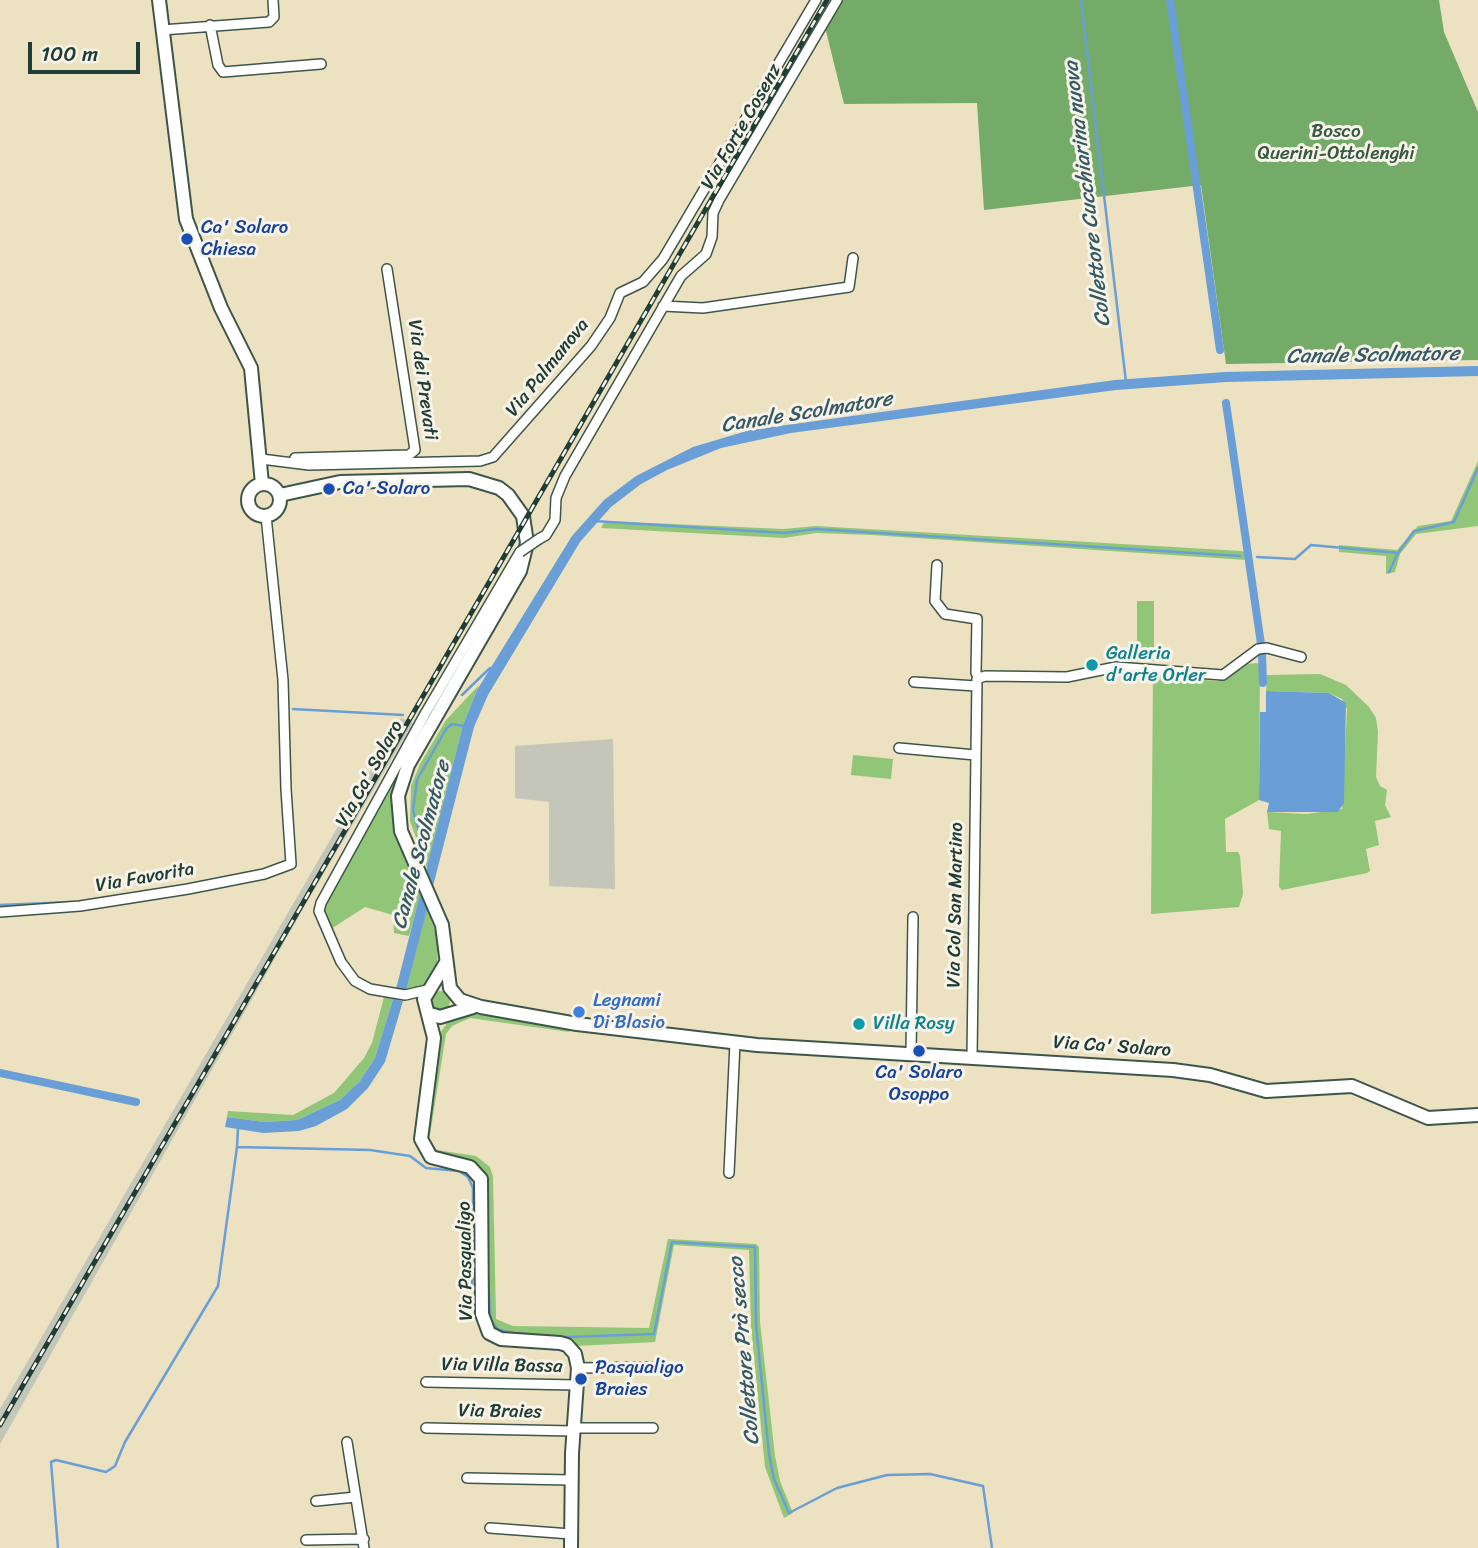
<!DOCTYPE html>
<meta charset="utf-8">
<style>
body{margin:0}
#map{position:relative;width:1478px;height:1548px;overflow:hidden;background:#ece1c0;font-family:Sriracha,sans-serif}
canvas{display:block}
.scale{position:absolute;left:28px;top:42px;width:112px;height:32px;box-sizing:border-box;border:4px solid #1f3d34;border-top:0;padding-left:9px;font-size:21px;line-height:24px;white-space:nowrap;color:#1f3d34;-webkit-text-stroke:5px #f7f3e8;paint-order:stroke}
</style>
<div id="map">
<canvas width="1478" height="1548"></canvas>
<div class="scale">100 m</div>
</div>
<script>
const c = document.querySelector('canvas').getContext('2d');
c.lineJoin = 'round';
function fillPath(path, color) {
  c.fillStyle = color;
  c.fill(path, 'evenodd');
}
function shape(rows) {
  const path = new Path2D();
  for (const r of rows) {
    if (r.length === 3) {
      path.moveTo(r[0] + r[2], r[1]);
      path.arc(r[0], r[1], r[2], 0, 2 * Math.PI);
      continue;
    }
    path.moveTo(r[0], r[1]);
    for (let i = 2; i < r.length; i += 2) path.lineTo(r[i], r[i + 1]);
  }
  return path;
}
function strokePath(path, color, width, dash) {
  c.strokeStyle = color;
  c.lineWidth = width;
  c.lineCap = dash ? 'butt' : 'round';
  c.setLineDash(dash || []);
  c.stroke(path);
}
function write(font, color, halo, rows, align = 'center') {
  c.font = font + ' Sriracha,sans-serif';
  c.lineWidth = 6;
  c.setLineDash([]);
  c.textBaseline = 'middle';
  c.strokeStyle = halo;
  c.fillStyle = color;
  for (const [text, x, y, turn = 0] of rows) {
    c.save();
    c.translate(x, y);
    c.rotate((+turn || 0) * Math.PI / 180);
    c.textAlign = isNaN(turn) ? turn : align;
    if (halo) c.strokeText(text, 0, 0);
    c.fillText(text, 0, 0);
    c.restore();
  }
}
fillPath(shape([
 [401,718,413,723,308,900,0,1444,0,1409],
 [613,739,615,889,549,886,549,802,515,798,515,746]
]), '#c3c6b9');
fillPath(shape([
 [1478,461,1478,526,1416,534,1400,554,1395,572,1386,574,1386,556,1339,552,1339,545,1397,550,1418,526,1451,521],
 [605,521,783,529,816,526,1241,551,1245,552,1246,560,871,535,816,533,784,538,601,528],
 [1137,601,1154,601,1154,661,1137,661],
 [1260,663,1259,800,1225,819,1226,852,1238,852,1240,856,1243,894,1239,907,1151,914,1153,675,1216,681,1227,679,1243,664],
 [1320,674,1346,685,1369,707,1376,718,1378,732,1376,777,1380,786,1387,790,1385,805,1391,817,1375,821,1379,845,1366,849,1370,871,1367,873,1282,890,1279,887,1281,831,1269,829,1267,812,1307,814,1342,809,1347,709,1342,699,1329,693,1266,691,1267,675],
 [479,685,463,725,427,868,410,821,411,786,420,764,446,720],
 [853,755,893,759,891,779,851,775],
 [404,759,394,788,392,810,401,849,421,892,409,936,394,933,393,915,365,907,331,929,325,915,325,905],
 [427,908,438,939,437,972,421,989,412,987,406,991],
 [440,1001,10],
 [384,997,393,999,375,1058,360,1081,340,1100,297,1120,264,1122,227,1117,228,1111,293,1115,334,1093,364,1058,372,1043],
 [469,1012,570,1027,569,1032,470,1018,452,1026,446,1034,429,1141,437,1150,476,1156,490,1167,493,1176,496,1319,513,1326,649,1328,668,1239,756,1244,759,1247,760,1322,775,1456,780,1481,793,1513,784,1518,765,1467,751,1326,749,1250,674,1245,655,1342,576,1346,497,1333,487,1320,485,1177,476,1164,436,1154,425,1138,438,1036,450,1019]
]), '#91c678');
fillPath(shape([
 [837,0,1439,0,1444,32,1478,112,1478,360,1226,364,1201,185,984,210,977,103,844,104,824,23]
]), '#74ab68');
fillPath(shape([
 [1478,366,1478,376,1226,382,1116,390,791,433,721,448,667,470,641,484,611,507,580,542,488,695,474,727,406,991,396,989,463,725,477,690,572,536,604,500,636,476,693,447,750,430,1115,380,1225,372],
 [1266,691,1329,693,1346,703,1344,803,1338,812,1267,812,1269,803,1259,800,1260,712,1266,712],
 [393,999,403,1001,385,1062,368,1088,347,1109,316,1126,299,1131,263,1133,225,1127,227,1117,264,1122,297,1120,340,1100,360,1081,375,1058]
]), '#699fd6');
strokePath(shape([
 [1081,0,1126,382],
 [594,521,784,533,816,529,1240,556],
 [1257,557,1295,559,1311,545,1398,553],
 [1389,572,1398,553,1414,531,1454,522,1478,468],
 [462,695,490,668],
 [293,709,403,715],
 [422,843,413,810,417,780,446,729,452,724,463,726],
 [0,905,71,902],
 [238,1128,237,1147,370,1150,410,1156,426,1168,459,1171,468,1177,473,1188,473,1255],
 [472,1289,473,1261],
 [489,1291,490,1320,499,1330,514,1333,567,1337,654,1334,672,1242,755,1247,756,1324,769,1454,774,1479,789,1513,837,1488,887,1475,930,1474,983,1486,992,1548],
 [58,1548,51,1462,56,1460,106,1472,115,1466,125,1442,218,1286,237,1147]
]), '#699fd6', 2.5);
strokePath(shape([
 [1170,0,1220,350],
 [1226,403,1261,644],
 [1262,654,1263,683],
 [0,1073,136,1102]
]), '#699fd6', 8);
const street = shape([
 [210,25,218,65,223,72,321,64],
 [162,30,269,22,274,17,273,0],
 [663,306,703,308,849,287,853,258],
 [295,458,409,455,415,450,387,269],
 [261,459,309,465,480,461,493,457,591,346,610,318,620,293,643,282,663,259,816,0],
 [539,539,546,535,555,520,556,498,565,476,681,276,706,254,712,237,713,213,719,200,837,0],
 [937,565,935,601,945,614,977,619,976,673,979,678],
 [914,682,976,686],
 [899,748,975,755],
 [0,912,80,906,188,889,264,874,291,864,286,789,283,680,266,516],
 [427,990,405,995,370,989,355,981,341,962,319,911,321,903,425,714,520,552],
 [911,1053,913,917],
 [972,1057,977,679,985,676,1067,677,1116,667,1223,675,1258,649,1267,648,1301,657],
 [729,1173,735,1043],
 [578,1368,652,1367],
 [426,1382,576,1385],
 [426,1428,573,1431],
 [573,1428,653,1428],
 [347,1442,364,1548],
 [467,1478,571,1480],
 [316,1501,356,1497],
 [490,1528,571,1534],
 [306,1540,364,1539]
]);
const secondary = shape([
 [159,0,186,219,221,308,251,368,262,484],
 [264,500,16],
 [280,495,340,482,469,479,499,488,508,495,523,516,527,543,520,571,408,765,398,796,401,831,442,925,450,988,460,1000,481,1007,577,1024,757,1045,1173,1070,1210,1075,1266,1091,1352,1086,1428,1118,1478,1115],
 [445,964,424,999,434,1038,421,1139,431,1157,470,1167,481,1179,482,1314,489,1333,501,1339,560,1343,567,1345,575,1354,578,1368,572,1453,571,1548],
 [430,1014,440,1017,473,1007]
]);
strokePath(street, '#3e5649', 12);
strokePath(secondary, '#3e5649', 16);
strokePath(street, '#fff', 9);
strokePath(secondary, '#fff', 12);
const rail = shape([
 [0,1425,827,0]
]);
strokePath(rail, '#1f3d34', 5);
strokePath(rail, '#f7f3e8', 2.5, [8]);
const streetBridge = shape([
 [520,552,539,539]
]);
strokePath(streetBridge, '#3e5649', 12, []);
strokePath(streetBridge, '#fff', 9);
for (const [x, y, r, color] of [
 [187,239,7,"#1a4fb4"],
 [329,489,7,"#1a4fb4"],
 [1092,665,7,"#0f9aa8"],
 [579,1012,7,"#3f7fe0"],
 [859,1024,7,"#0f9aa8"],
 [919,1051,7,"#1a4fb4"],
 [581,1379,7,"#1a4fb4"]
]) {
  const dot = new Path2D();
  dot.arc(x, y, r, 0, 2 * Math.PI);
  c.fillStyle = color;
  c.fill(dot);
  strokePath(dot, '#f7f3e8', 2.5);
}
write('19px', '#1f3d34', '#f7f3e8', [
 ["Via Forte Cosenz",742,127,-60],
 ["Via Palmanova",548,368,-51],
 ["Via dei Prevati",422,380,82],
 ["Via Ca' Solaro",370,774,-61],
 ["Via Favorita",145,878,-10],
 ["Via Col San Martino",956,905,-89],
 ["Via Ca' Solaro",1112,1047,4],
 ["Via Pasqualigo",466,1261,-91],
 ["Via Villa Bassa",502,1366,1],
 ["Via Braies",500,1412,1]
]);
write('19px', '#365842', '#f7f3e8', [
 ["Bosco",1336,132],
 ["Querini-Ottolenghi",1336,154]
]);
write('19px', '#164399', '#f7f3e8', [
 ["Ca' Solaro",201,228],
 ["Chiesa",201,250],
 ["Ca' Solaro",343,489],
 ["Ca' Solaro",919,1073,"center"],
 ["Osoppo",919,1095,"center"],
 ["Pasqualigo",595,1368],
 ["Braies",595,1390]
], 'left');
write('19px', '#0d838f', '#f7f3e8', [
 ["Galleria",1106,654],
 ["d'arte Orler",1106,676],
 ["Villa Rosy",873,1024]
], 'left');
write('19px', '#366cbe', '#f7f3e8', [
 ["Legnami",593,1001],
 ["Di Blasio",593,1023]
], 'left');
write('italic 21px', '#355a65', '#f7f3e8', [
 ["Collettore Cucchiarina nuova",1088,194,-97],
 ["Canale Scolmatore",1373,356,-1],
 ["Canale Scolmatore",807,413,-9],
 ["Canale Scolmatore",422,845,-75],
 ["Collettore Prà secco",745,1351,-95]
]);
</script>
